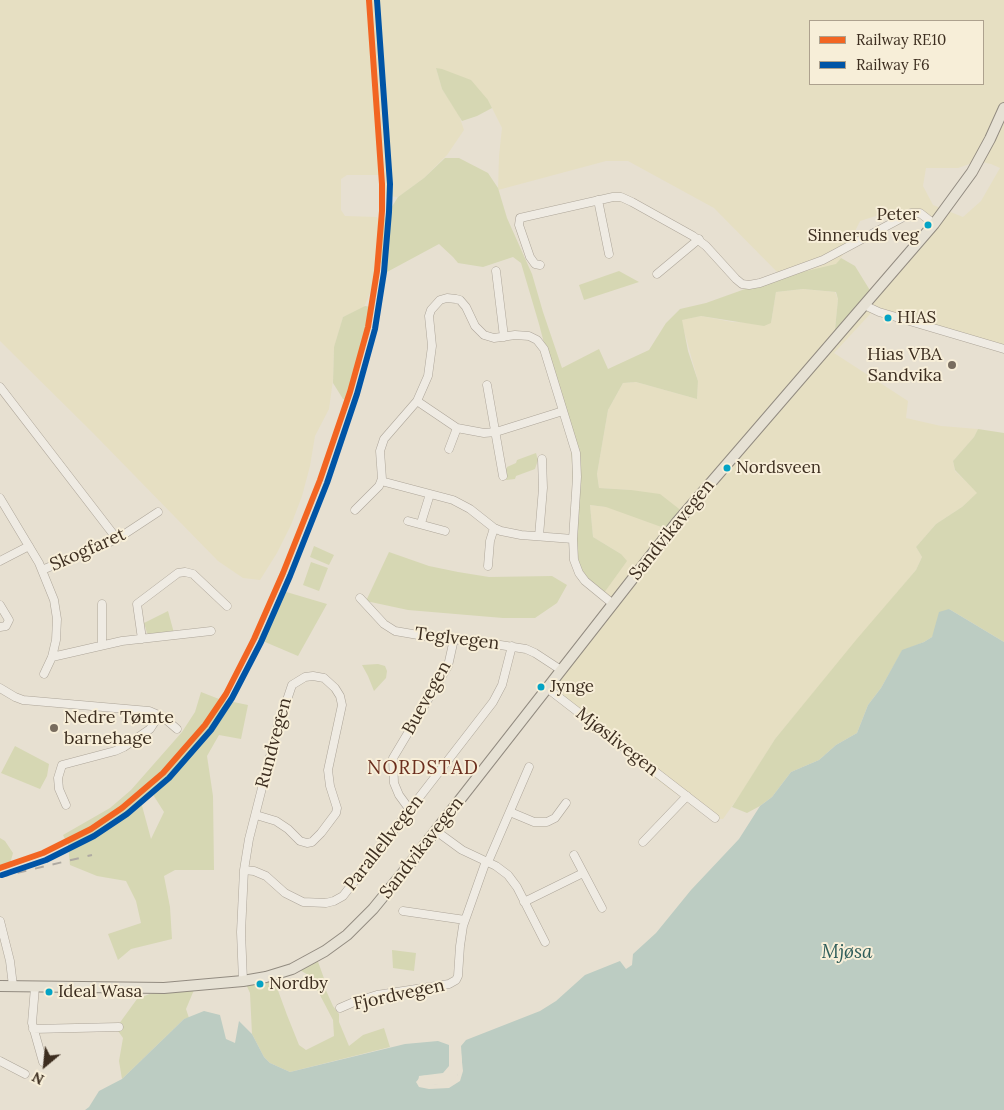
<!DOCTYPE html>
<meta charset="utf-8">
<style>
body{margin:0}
#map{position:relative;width:1004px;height:1110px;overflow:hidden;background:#e7e0d1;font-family:Lora,serif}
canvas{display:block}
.legend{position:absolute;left:809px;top:20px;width:175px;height:65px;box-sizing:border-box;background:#f7eed8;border:1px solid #ada18e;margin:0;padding:6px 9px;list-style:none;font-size:15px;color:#3d2e20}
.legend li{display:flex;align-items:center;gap:10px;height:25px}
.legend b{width:25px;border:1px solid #ada18e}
.north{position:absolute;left:20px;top:1040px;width:50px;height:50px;-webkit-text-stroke:4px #f7eed8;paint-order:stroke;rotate:208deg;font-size:14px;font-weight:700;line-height:20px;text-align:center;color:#3d2e20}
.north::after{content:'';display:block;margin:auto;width:18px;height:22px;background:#3d2e20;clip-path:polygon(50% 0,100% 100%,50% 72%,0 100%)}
</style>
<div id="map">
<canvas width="1004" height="1110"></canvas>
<ul class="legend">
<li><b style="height:6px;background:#f26522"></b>Railway RE10</li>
<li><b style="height:6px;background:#0054a6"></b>Railway F6</li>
</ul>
<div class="north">N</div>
</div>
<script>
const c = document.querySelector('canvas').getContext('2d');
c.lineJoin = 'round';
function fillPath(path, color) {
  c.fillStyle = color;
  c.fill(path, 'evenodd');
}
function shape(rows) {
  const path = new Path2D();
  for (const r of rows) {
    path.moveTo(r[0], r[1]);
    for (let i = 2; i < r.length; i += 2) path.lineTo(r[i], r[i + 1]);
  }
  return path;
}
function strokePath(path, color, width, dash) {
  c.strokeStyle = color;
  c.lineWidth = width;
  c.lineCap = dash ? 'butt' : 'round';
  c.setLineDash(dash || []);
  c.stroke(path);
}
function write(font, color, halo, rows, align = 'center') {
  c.font = font + ' Lora,serif';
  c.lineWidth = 4;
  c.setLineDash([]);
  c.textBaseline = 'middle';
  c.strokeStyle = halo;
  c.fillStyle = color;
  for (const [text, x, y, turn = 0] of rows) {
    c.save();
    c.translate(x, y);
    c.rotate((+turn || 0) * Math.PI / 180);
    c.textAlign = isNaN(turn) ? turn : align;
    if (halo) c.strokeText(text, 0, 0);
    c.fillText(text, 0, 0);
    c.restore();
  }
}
fillPath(shape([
 [0,0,1004,0,1004,350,872,312,834,353,908,401,906,418,941,426,978,429,974,437,953,461,955,471,978,493,962,507,936,524,916,547,922,557,916,570,775,739,742,792,723,819,711,818,668,788,619,749,595,732,548,693,608,605,601,597,621,554,593,537,590,505,606,507,631,490,599,488,597,474,608,410,623,383,636,382,697,399,698,381,681,320,701,316,732,322,771,323,776,292,803,289,835,292,838,299,835,330,843,328,907,257,937,229,929,216,904,211,879,215,860,221,846,250,836,265,782,277,714,208,628,161,606,161,498,190,499,156,502,128,488,100,436,68,442,89,459,115,464,130,447,155,424,178,398,197,386,196,380,175,347,175,341,179,341,210,345,216,377,217,381,224,373,286,364,307,343,317,334,348,333,380,329,409,315,436,310,466,302,496,291,525,277,553,260,580,243,578,218,561,93,433,0,341],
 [810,21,983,21,983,84,810,84],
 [978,161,991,164,1000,168,981,201,963,217,933,205,923,186,926,168,958,168]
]), '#e6dfc2');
fillPath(shape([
 [436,68,442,69,471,80,488,100,492,108,477,116,462,121,442,89],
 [445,158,459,158,488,173,498,188,507,218,532,274,543,312,562,368,599,349,608,369,649,350,666,323,680,309,706,303,773,279,836,264,841,258,855,266,871,292,843,328,835,330,838,299,836,292,803,289,776,292,771,323,764,326,701,316,682,320,688,351,698,381,697,399,636,382,623,383,608,410,597,474,599,488,631,490,660,494,683,512,667,529,606,507,590,505,593,537,621,554,627,561,601,597,581,579,576,541,571,446,539,324,521,263,513,257,483,267,458,263,453,257,439,244,387,272,378,259,381,224,380,221,383,221,398,197,424,178],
 [619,271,639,282,584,300,579,285],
 [365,306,371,307,365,343,350,400,343,399,333,383,334,347,343,317],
 [978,429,1004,433,1004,642,949,609,932,637,924,642,902,651,881,688,868,705,857,733,836,745,819,760,791,772,772,797,760,806,747,813,732,807,775,739,856,640,916,570,922,557,916,547,936,524,962,507,977,493,955,470,953,461,974,437],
 [536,453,538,460,535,469,516,476,515,479,506,480,505,471,507,467,516,463,517,460],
 [314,546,334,555,329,565,310,557],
 [389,552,429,566,458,572,489,577,552,576,567,585,557,603,535,618,503,618,408,610,366,601],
 [311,562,328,568,319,591,303,585],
 [283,591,327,604,298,656,258,639],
 [168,611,174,633,152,636,147,633,144,623],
 [378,664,385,666,387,671,386,678,374,691,368,676,362,665],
 [201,692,219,699,248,705,241,739,219,735,207,756,213,796,214,870,175,870,164,876,170,907,172,939,131,949,118,960,108,934,141,923,136,901,126,881,97,876,70,865,68,845,63,835,110,808,131,790,182,732,195,712],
 [152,793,164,812,151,839,141,802],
 [15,746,49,764,47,776,40,789,1,773],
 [0,838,5,841,13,853,10,864,0,872],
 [392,950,416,953,414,971,393,968],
 [316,956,326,984,324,986,333,1006,339,1014,339,1022,349,1046,363,1035,384,1028,390,1047,290,1072,270,1063,264,1057,252,1034,250,993,245,982,277,973,276,985,287,1015,299,1045,306,1050,334,1036,333,1020,310,976,293,966],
 [194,990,186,1009,189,1018,184,1019,122,1079,119,1061,123,1038,116,1028,137,999,157,991]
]), '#d6d7b3');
fillPath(shape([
 [949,609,1004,642,1004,1110,85,1110,89,1107,99,1091,122,1079,184,1019,204,1011,220,1015,226,1039,235,1043,239,1021,252,1034,264,1057,270,1063,290,1072,405,1044,438,1041,449,1045,449,1066,443,1073,419,1076,418,1082,422,1086,455,1083,462,1062,461,1046,466,1040,540,1011,556,1001,585,975,620,961,626,969,632,965,633,954,656,933,691,890,739,839,760,806,772,797,791,772,819,760,836,745,857,733,868,705,881,688,902,650,924,642,932,637,939,612]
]), '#bcccc2');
fillPath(shape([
 [460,1044,463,1071,460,1081,449,1088,429,1089,419,1087,416,1082,421,1076,446,1074,443,1076,421,1078,423,1084,432,1085,454,1081,458,1074,458,1046]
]), '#e7e0d1');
const minor = shape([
 [598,200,609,254],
 [540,265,535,264,530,257,519,225,520,218,613,197,621,197,632,202,693,236,706,246,736,279,742,284,749,285,760,283,823,260,911,213,920,213,934,224],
 [496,271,504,337],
 [657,274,699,239],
 [864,305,879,312,1004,349],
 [487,385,503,476],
 [0,387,117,539],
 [417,401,457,428,484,433,496,432,563,411],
 [449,449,457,428],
 [381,481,453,500,470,509,494,528,501,531,521,535,573,539],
 [0,498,39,563,54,600,57,619,56,640,52,657,44,674],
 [355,510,379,486,382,479,380,451,384,439,417,401,428,376,432,346,429,316,431,310,440,300,447,298,456,299,460,300,466,307,475,326,484,335,494,338,515,335,529,336,537,340,544,349,576,453,577,477,573,539,574,560,579,573,585,581,613,604],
 [408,521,445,531],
 [421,523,430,494],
 [539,536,543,488,542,459],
 [0,561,29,546],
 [488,566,490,541,494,528],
 [42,570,117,539,158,512],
 [360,598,384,624,395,631,424,636,481,642,526,649,535,653,561,670],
 [102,604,102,645],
 [0,605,9,620,6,626,0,627],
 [142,639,137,604,178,573,185,572,193,574,227,606],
 [52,657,122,641,211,631],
 [0,688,15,697,23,700,149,711,163,717,177,729],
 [547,688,715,818],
 [66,805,59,789,58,778,62,765,115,751,124,747,150,729,159,715],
 [410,810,399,795,394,783,393,758,448,666,454,639],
 [510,812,534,822,547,822,555,818,566,803],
 [436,831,462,850,496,866,508,875,517,887,545,942],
 [643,842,687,796],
 [574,855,602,908],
 [488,862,529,767],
 [244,870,254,871,266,876,285,893,303,902,326,903,334,901,343,896,493,702,502,685,512,646],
 [524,902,583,873],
 [403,911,465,920],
 [0,921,10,961,13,986],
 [243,981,241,932,244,870,249,839,276,733,292,685,305,677,313,676,324,678,335,688,340,696,342,705,328,770,330,786,337,808,336,813,321,833,312,842,307,843,300,841,288,829,276,821,256,815],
 [35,987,32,1023,43,1062],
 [340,1008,354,1002,377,995,449,984,456,980,458,976,460,946,463,926,486,861],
 [33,1029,119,1027],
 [0,1061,25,1074]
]);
const major = shape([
 [0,986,164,988,243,981,266,977,292,969,325,951,347,935,373,909,405,870,677,522,934,224,972,172,990,139,1004,108]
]);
strokePath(minor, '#ada599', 9);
strokePath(major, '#928b80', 12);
strokePath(minor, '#efebe3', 8);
strokePath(major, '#e6e1d4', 10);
strokePath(shape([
 [0,877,92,855]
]), '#afaaa2', 2, [9, 9]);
strokePath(shape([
 [0,868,43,853,91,829,122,808,163,773,205,725,226,694,254,639,283,573,320,480,350,392,368,327,377,271,382,211,382,184,369,0]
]), '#f26522', 6);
strokePath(shape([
 [2,875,46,860,94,836,127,814,169,778,211,730,232,698,261,642,290,576,327,483,357,394,375,329,384,272,389,212,390,184,377,0]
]), '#0054a6', 6);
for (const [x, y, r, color] of [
 [928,225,4.5,"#03a3c5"],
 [888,318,4.5,"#03a3c5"],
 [952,365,5,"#786c5e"],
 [727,468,4.5,"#03a3c5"],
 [541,687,4.5,"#03a3c5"],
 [54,728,5,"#786c5e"],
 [260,984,4.5,"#03a3c5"],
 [49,992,4.5,"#03a3c5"]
]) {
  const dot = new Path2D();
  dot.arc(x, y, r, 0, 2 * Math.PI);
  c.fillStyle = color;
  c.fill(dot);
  strokePath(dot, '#f7eed8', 2);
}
write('17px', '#3d2e20', '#f7eed8', [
 ["Peter",919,215,"right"],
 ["Sinneruds veg",919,236,"right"],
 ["HIAS",897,318],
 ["Nordsveen",736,468],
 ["Jynge",550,687],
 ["Nordby",269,984],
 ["Ideal Wasa",58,992]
], 'left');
write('18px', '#3d2e20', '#f7eed8', [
 ["Hias VBA",942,355],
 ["Sandvika",942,376],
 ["Nedre Tømte",64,718,"left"],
 ["barnehage",64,739,"left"]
], 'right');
write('18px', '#3d2e20', '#f7eed8', [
 ["Sandvikavegen",672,530,-51],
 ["Skogfaret",88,550,-24],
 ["Teglvegen",457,639,7],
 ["Buevegen",427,698,-61],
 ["Mjøslivegen",617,742,38],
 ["Rundvegen",274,743,-75],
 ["Parallellvegen",384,843,-52],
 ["Sandvikavegen",422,848,-52],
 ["Fjordvegen",399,995,-12]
]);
c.letterSpacing = '1px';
write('19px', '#6b2e1e', '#f7eed8', [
 ["NORDSTAD",423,769]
]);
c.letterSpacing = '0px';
write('italic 19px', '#2f5d5a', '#f7eed8', [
 ["Mjøsa",847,953]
]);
</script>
